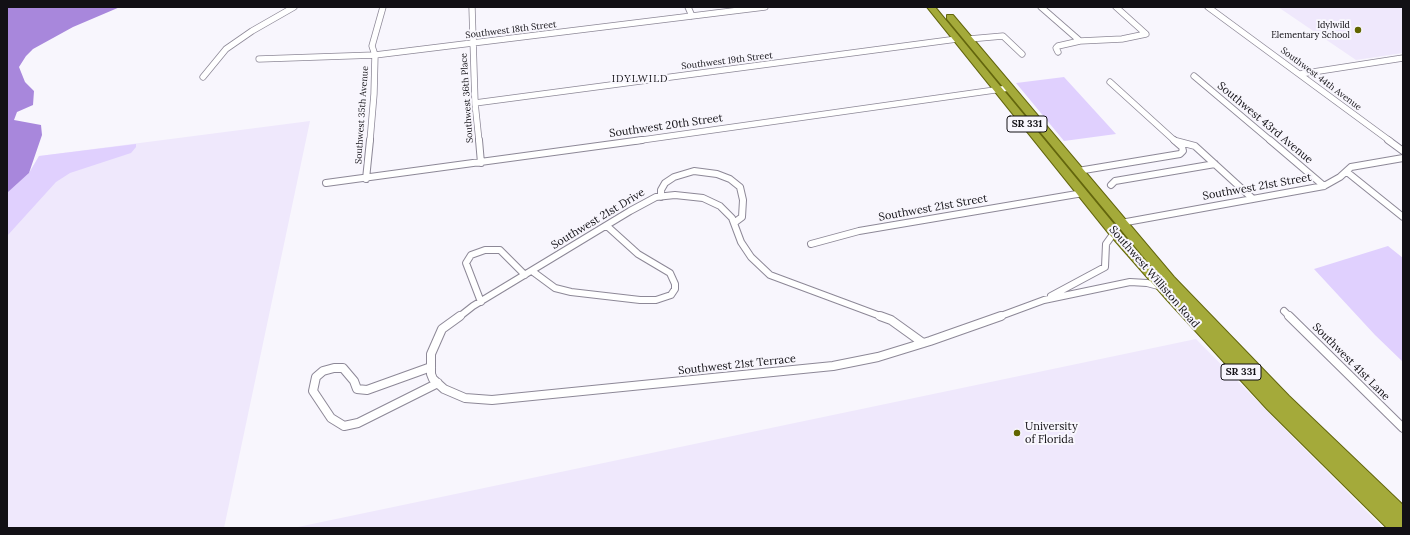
<!DOCTYPE html>
<style>
body{margin:0}
#map{position:relative;width:1410px;height:535px;overflow:hidden;background:#f8f6fd;font-family:Lora,serif}
canvas{display:block}
.frame{position:absolute;inset:0;border:8px solid #121015;pointer-events:none}
</style>
<div id="map">
<canvas width="1410" height="535"></canvas>
<div class="frame"></div>
</div>
<script>
const c = document.querySelector('canvas').getContext('2d');
c.lineJoin = 'round';
function fillPath(path, color) {
  c.fillStyle = color;
  c.fill(path, 'evenodd');
}
function shape(rows) {
  const path = new Path2D();
  for (const r of rows) {
    path.moveTo(r[0], r[1]);
    for (let i = 2; i < r.length; i += 2) path.lineTo(r[i], r[i + 1]);
  }
  return path;
}
function strokePath(path, color, width, dash) {
  c.strokeStyle = color;
  c.lineWidth = width;
  c.lineCap = dash ? 'butt' : 'round';
  c.setLineDash(dash || []);
  c.stroke(path);
}
function write(font, color, halo, rows, align = 'center') {
  c.font = font + ' Lora,serif';
  c.lineWidth = 4;
  c.setLineDash([]);
  c.textBaseline = 'middle';
  c.strokeStyle = halo;
  c.fillStyle = color;
  for (const [text, x, y, turn = 0] of rows) {
    c.save();
    c.translate(x, y);
    c.rotate((+turn || 0) * Math.PI / 180);
    c.textAlign = isNaN(turn) ? turn : align;
    if (halo) c.strokeText(text, 0, 0);
    c.fillText(text, 0, 0);
    c.restore();
  }
}
fillPath(shape([
 [1278,7,1403,7,1403,53,1356,60],
 [310,121,224,528,7,528,7,193,29,173,39,156],
 [1196,339,1383,528,293,528]
]), '#efe8fc');
fillPath(shape([
 [1064,77,1116,134,1064,141,1016,83],
 [136,144,136,147,131,153,70,173,56,182,7,236,7,193,29,173,39,156],
 [1388,246,1403,258,1403,362,1375,335,1314,269]
]), '#e0d0fe');
fillPath(shape([
 [7,7,120,7,73,27,33,49,26,56,19,67,25,82,34,91,33,105,17,112,14,120,41,125,42,135,29,173,7,193]
]), '#a887dc');
const minorFar2 = shape([
 [472,7,475,103,479,141],
 [688,7,692,16],
 [1041,7,1080,41,1122,39,1146,34,1116,7],
 [1208,7,1390,141],
 [969,39,1003,36,1022,54],
 [1058,52,1056,48,1058,46,1080,41],
 [259,59,375,55,765,7],
 [1300,74,1403,58],
 [1194,76,1271,141],
 [203,77,226,49,252,31,294,7],
 [1110,82,1175,141],
 [475,103,957,39],
 [370,141,374,94,375,55,372,46,383,7],
 [635,141,1009,88]
]);
const minorFar1 = shape([
 [479,140,481,163],
 [1270,140,1324,186],
 [1388,140,1403,151],
 [1176,141,1195,146,1252,198],
 [1078,171,1180,154,1183,151,1182,147,1174,140],
 [1347,172,1403,217],
 [366,179,370,140],
 [326,183,642,140],
 [1111,185,1115,181,1215,164],
 [661,197,661,190,665,183,674,177,694,171,717,174,730,179,740,187,743,200,742,217,734,223],
 [811,244,859,231,1083,193],
 [532,271,555,288,571,292,640,300,656,300,671,295,675,289,675,284,670,273,638,254,607,226],
 [1051,296,1105,267,1106,244,1121,223,1324,186,1340,177,1351,167,1403,158],
 [481,302,466,263,471,255,485,250,500,250,525,275],
 [1284,311,1290,317],
 [459,317,473,306,630,211,656,197,675,195,703,198,720,206,732,218,741,242,751,257,770,275,883,317],
 [998,317,1044,300,1130,282,1147,283,1162,287]
]);
const minor = shape([
 [460,316,442,329,431,354,431,374,433,379,444,389,465,398,492,400,833,366,878,357,930,341,1001,316],
 [880,316,891,320,923,343],
 [1289,316,1403,428],
 [431,367,367,390,357,389,354,381,343,368,334,368,323,371,316,377,313,391,331,418,344,426,358,423,438,383]
]);
const trunk = shape([
 [927,7,935,7,1118,229,1160,277,947,19,947,15,953,15,1174,277,1289,396,1403,505,1403,528,1387,528,1267,409,1167,300,1110,235,927,7]
]);
strokePath(minorFar2, '#8d8897', 7);
strokePath(minorFar1, '#8d8897', 8);
strokePath(minor, '#8d8897', 10);
strokePath(trunk, '#63660d', 2);
strokePath(minorFar2, '#fff', 5.5);
strokePath(minorFar1, '#fff', 6);
strokePath(minor, '#fff', 8);
fillPath(trunk, '#a4aa3a');
for (const [x, y, r, color] of [
 [1358,30,4,"#616500"],
 [1017,433,4,"#616500"]
]) {
  const dot = new Path2D();
  dot.arc(x, y, r, 0, 2 * Math.PI);
  c.fillStyle = color;
  c.fill(dot);
  strokePath(dot, '#f8f6fd', 1.5);
}
write('9px', '#121015', '#f8f6fd', [
 ["Idylwild",1350,25],
 ["Elementary School",1350,35]
], 'right');
write('9px', '#121015', '#f8f6fd', [
 ["Southwest 18th Street",511,30,-7],
 ["Southwest 19th Street",727,61,-7],
 ["Southwest 44th Avenue",1321,79,37],
 ["Southwest 36th Place",467,98,-94],
 ["Southwest 35th Avenue",362,115,-86]
]);
c.letterSpacing = '1px';
write('10px', '#121015', '#f8f6fd', [
 ["IDYLWILD",640,79]
]);
c.letterSpacing = '0px';
for (const [x, y, w] of [
 [1027,124,40],
 [1241,372,40]
]) {
  const box = new Path2D();
  box.roundRect(x - w / 2, y - 8, w, 16, 3);
  c.fillStyle = '#f8f6fd';
  c.fill(box);
  strokePath(box, '#121015', 1);
}
write('bold 10px', '#121015', null, [
 ["SR 331",1027,124],
 ["SR 331",1241,372]
]);
write('11px', '#121015', '#f8f6fd', [
 ["Southwest 43rd Avenue",1265,123,40],
 ["Southwest 20th Street",666,126,-8],
 ["Southwest 21st Street",1257,187,-10],
 ["Southwest 21st Street",933,208,-10],
 ["Southwest 21st Drive",598,219,-31],
 ["Southwest Williston Road",1154,277,49],
 ["Southwest 41st Lane",1351,362,45],
 ["Southwest 21st Terrace",737,365,-6]
]);
write('11px', '#121015', '#f8f6fd', [
 ["University",1025,427],
 ["of Florida",1025,440]
], 'left');
</script>
